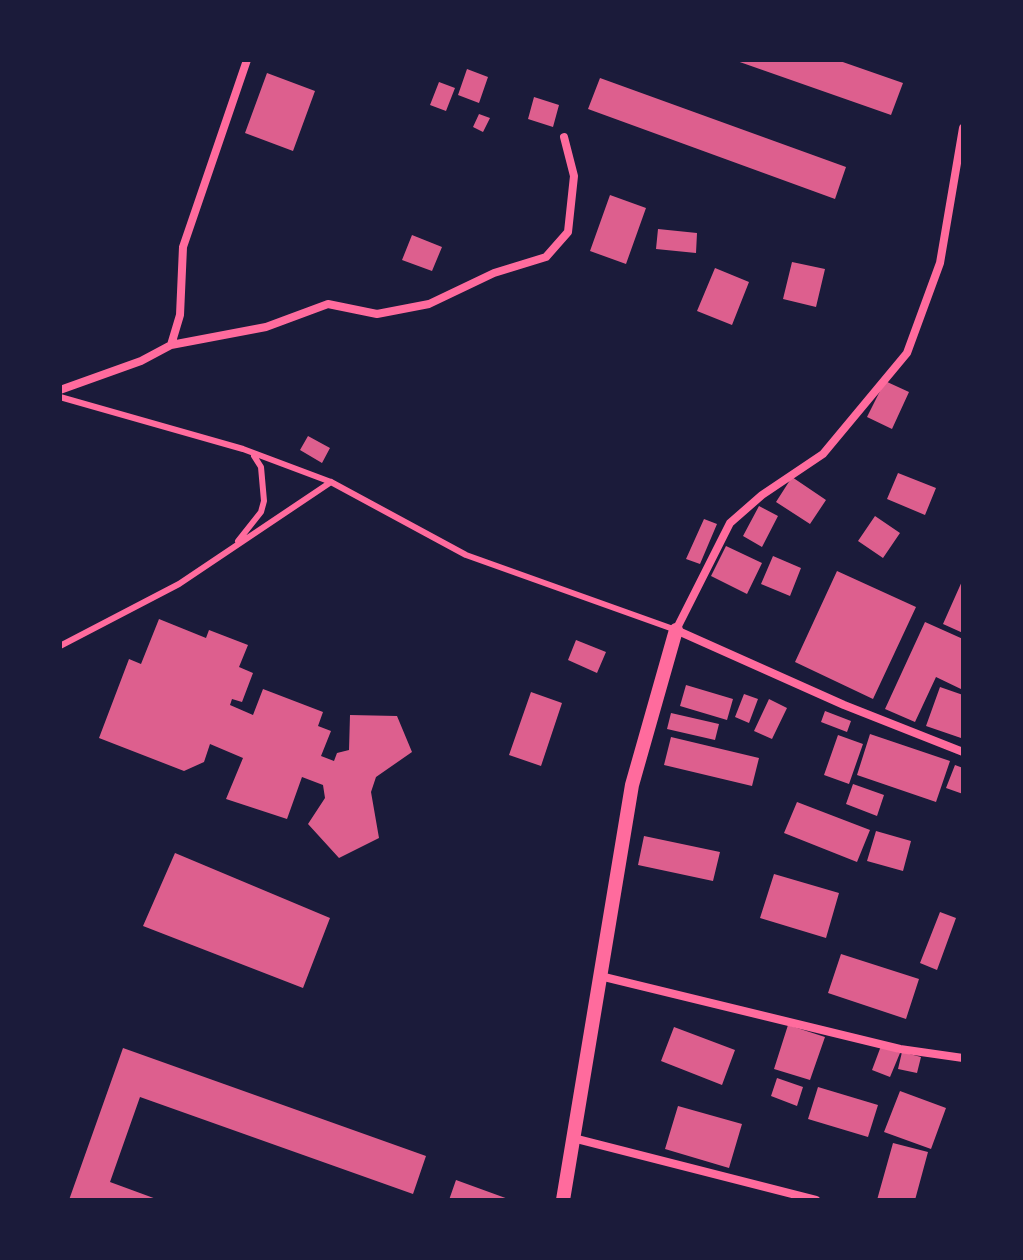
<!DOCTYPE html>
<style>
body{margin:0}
#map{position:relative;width:1023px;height:1260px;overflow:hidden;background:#1b1b3a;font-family:"Varela Round",sans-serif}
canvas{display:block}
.frame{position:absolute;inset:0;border:62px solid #1b1b3a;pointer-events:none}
</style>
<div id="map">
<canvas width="1023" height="1260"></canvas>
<div class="frame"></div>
</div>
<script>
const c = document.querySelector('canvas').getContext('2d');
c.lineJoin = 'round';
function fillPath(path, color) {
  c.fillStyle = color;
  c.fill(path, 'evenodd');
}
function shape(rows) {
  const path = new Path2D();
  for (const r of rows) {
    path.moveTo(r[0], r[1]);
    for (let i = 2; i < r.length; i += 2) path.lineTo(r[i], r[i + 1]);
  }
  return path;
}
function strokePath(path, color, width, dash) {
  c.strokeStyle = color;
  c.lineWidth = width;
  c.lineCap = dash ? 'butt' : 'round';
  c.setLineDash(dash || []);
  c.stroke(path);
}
fillPath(shape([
 [734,60,837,60,903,83,891,115],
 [467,69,488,77,479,103,458,95],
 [267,73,315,91,293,151,245,133],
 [600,78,846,167,835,199,588,109],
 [439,82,455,88,446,111,430,105],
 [534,97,559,105,553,127,528,119],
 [479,114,490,118,483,132,473,127],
 [610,195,646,208,626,264,590,251],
 [658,229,697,233,696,253,656,249],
 [412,235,442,247,432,271,402,260],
 [792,262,825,269,816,307,783,299],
 [715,268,749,282,732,325,697,311],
 [885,381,909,392,892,429,867,417],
 [308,436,330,448,322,463,300,450],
 [898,473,936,488,925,515,887,499],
 [792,477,826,500,810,524,776,502],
 [759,506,778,516,762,547,743,536],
 [875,516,900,533,883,558,858,541],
 [704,519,717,524,700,564,686,559],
 [726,546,762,563,747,594,711,576],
 [773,556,801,568,790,596,761,584],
 [837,571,916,607,873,699,795,662],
 [963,579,963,633,943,624],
 [159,619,206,638,209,630,248,645,239,667,253,673,242,702,232,699,230,705,253,715,263,689,323,712,318,726,331,731,321,756,334,761,337,753,349,750,350,715,397,716,412,752,376,777,371,792,379,838,339,858,308,824,325,798,323,785,302,777,287,819,226,799,243,758,210,744,204,762,184,771,99,738,129,659,141,664],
 [925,622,963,639,963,690,936,677,915,722,885,709],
 [576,640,606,652,597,673,568,660],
 [686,685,733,699,727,720,680,706],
 [940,687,963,695,961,738,926,726],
 [531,692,562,703,541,766,509,755],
 [744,694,758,699,749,723,735,717],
 [769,699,787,708,772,739,754,731],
 [825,711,851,721,847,732,821,722],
 [671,713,719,724,715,740,667,729],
 [870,734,950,761,936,802,857,775],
 [838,735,863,744,849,784,824,775],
 [671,737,759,758,752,786,664,765],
 [955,765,963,768,963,794,946,788],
 [853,784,884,795,877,816,846,804],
 [797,802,870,830,857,862,784,833],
 [876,831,911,841,903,871,867,861],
 [644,836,720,852,713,881,638,865],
 [175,853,330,918,303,988,143,926],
 [774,874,839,893,826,938,760,918],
 [940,912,956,918,937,970,920,963],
 [841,954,919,979,906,1019,828,993],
 [788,1025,825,1037,810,1080,774,1069],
 [674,1027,735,1050,722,1085,661,1061],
 [881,1046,900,1053,890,1077,872,1070],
 [123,1048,426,1156,413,1194,140,1097,110,1182,159,1200,69,1200],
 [902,1052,921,1057,917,1073,898,1069],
 [777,1078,803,1087,797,1106,771,1096],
 [818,1087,878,1105,868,1137,808,1119],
 [900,1091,946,1108,931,1149,884,1132],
 [678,1106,742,1124,729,1168,665,1149],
 [893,1143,928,1152,915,1200,877,1200],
 [456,1180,511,1200,449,1200]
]), '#dd5f8e');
strokePath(shape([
 [60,397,243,449,331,482,466,555,676,630],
 [238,541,261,512,264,501,261,467,254,456],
 [60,646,179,584,331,482]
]), '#ff6b9d', 6);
strokePath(shape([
 [963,128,940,263,907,353,823,454,762,495,730,523,676,630,844,705,963,752],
 [171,345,266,327,328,304,377,314,429,304,494,273,546,257,568,232,574,176,564,137],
 [60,390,141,361,171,345,180,315,183,247,247,60],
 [600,976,900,1049,963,1058],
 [573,1138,816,1200]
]), '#ff6b9d', 8);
strokePath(shape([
 [563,1200,632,785,676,630]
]), '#ff6b9d', 14);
</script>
